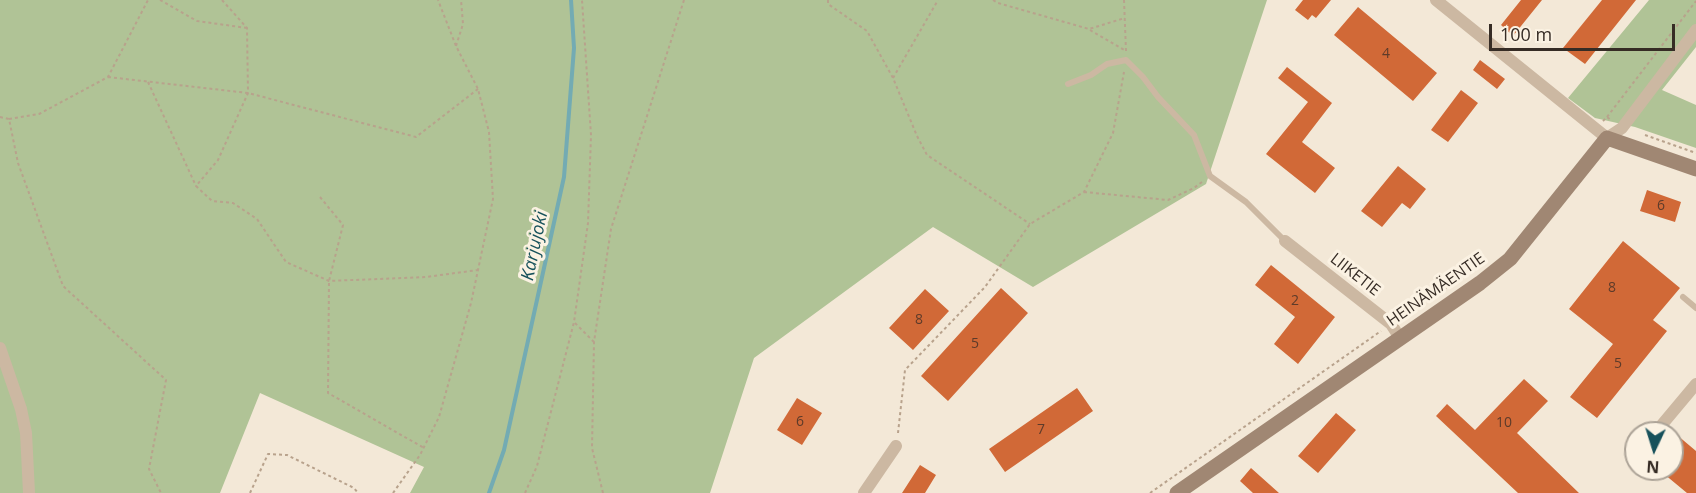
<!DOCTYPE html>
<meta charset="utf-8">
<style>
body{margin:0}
#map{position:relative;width:1696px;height:493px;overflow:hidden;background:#f3e8d7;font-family:"Open Sans",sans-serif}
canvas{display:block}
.north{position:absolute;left:1624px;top:421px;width:60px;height:60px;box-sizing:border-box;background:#fbf2e3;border:2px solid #aca397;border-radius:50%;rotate:184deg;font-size:16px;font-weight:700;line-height:24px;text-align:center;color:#362c25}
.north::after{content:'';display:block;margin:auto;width:21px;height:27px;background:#17515b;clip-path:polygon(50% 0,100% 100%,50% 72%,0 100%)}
.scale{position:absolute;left:1489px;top:24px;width:186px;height:27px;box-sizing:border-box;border:3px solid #362c25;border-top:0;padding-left:8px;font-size:18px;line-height:21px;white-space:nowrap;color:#362c25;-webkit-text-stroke:4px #fbf2e3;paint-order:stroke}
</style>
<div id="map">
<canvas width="1696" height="493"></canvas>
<div class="north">N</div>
<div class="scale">100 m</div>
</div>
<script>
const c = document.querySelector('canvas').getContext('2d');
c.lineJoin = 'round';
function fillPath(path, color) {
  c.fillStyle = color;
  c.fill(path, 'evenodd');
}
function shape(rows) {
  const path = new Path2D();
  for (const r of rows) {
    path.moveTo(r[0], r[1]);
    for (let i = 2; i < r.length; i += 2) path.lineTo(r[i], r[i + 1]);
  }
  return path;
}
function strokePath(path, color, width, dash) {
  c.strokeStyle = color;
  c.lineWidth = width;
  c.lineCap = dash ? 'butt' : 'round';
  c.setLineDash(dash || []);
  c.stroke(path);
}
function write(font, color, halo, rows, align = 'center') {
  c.font = font + ' "Open Sans",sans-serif';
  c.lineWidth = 6;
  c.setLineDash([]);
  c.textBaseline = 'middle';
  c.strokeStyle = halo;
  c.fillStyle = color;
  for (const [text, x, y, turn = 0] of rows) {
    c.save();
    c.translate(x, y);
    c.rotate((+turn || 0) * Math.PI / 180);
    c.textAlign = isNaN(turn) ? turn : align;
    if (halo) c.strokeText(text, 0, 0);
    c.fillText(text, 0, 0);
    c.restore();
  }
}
fillPath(shape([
 [0,0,1267,0,1206,184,1033,287,933,227,754,358,710,493,410,493,424,467,260,393,220,493,0,493],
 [1649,0,1696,0,1696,47,1662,90,1696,105,1696,148,1635,127,1595,118,1568,98]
]), '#b0c396');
strokePath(shape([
 [489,493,504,450,564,177,574,48,571,0]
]), '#73abb3', 4);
fillPath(shape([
 [1303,0,1331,0,1316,18,1312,15,1308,20,1295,10],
 [1521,0,1542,0,1513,36,1501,25],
 [1602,0,1636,0,1585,64,1563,48],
 [1358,7,1437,73,1413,101,1334,35],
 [1480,60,1505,79,1497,89,1473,70],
 [1287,67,1332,103,1302,142,1335,168,1315,193,1266,154,1308,102,1278,78],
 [1461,90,1478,103,1448,142,1431,130],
 [1398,166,1426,189,1410,209,1402,203,1382,227,1361,211],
 [1647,190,1681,202,1675,222,1640,211],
 [1623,241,1680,288,1653,320,1667,331,1597,418,1570,397,1613,344,1569,309],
 [1271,265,1335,317,1298,364,1274,344,1295,317,1255,285],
 [1001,288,1028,313,948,401,921,376],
 [925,289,949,311,913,350,889,328],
 [1524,379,1548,401,1517,433,1579,493,1518,493,1436,416,1447,404,1475,430],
 [1077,388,1093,411,1005,472,989,449],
 [797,398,822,413,802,445,777,430],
 [1336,413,1356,430,1318,473,1298,456],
 [1677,435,1696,451,1696,493,1687,493,1658,469,1672,469,1672,441],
 [920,465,936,475,925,493,902,493],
 [1251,468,1279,493,1253,493,1240,481]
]), '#d16937');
strokePath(shape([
 [160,0,197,21,247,28],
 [222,0,247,28,248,93,218,160,196,186,212,201,233,203,257,219,286,262,329,281,426,277,478,270],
 [828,0,828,4,867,31,893,78,917,136,927,155,1030,224],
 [993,0,998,3,1089,29,1125,18],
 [1124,0,1126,51],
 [1090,30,1126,51],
 [456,46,463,24,461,0],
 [108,77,248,93,416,137,478,89],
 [893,78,938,0],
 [148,82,196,186],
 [0,117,9,119,18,163,63,286,166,380,149,469,161,493],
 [1607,117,1696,1],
 [9,119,39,114,108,77,148,0],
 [1603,121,1607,117,1612,121],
 [1645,135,1696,153],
 [1084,192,1168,200,1194,188,1202,182],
 [320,197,343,225,329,281,328,393,424,448],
 [1401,318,1471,271],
 [575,323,594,342],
 [898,433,905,370,985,287,1030,224,1084,192,1113,133,1124,72],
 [250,493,268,454,287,455,354,488,358,493],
 [393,493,420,455,439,417,471,303,493,199,489,132,478,89,456,46,438,0],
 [525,493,537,466,574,322,588,223,591,135,582,0],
 [603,493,592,448,594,342,611,229,684,0],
 [1150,493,1381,331]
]), '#b8a28c', 2, [3, 3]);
strokePath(shape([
 [1068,84,1091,75,1107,64,1126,60,1143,77,1158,97,1194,135,1210,176,1246,202,1285,241],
 [1683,297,1696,308]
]), '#ccb8a2', 6);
strokePath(shape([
 [1436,0,1607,138,1622,128,1696,30],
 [1285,241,1391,324,1400,338],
 [0,348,21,409,26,433,29,493],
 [1655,433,1696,384],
 [864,493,896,446]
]), '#ccb8a2', 12);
strokePath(shape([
 [1177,493,1480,283,1510,259,1607,138,1696,169]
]), '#a08773', 15);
write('14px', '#5d3b2a', null, [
 ["4",1386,54],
 ["6",1661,206],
 ["8",1612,288],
 ["2",1295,301],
 ["8",919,320],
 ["5",975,344],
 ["5",1618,364],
 ["6",800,422],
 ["10",1504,423],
 ["7",1041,430]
]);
write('16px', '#362c25', '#fbf2e3', [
 ["LIIKETIE",1355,275,38],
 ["HEINÄMÄENTIE",1436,290,-35]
]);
write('italic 18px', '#17515b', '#fbf2e3', [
 ["Karjujoki",535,246,-78]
]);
</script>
